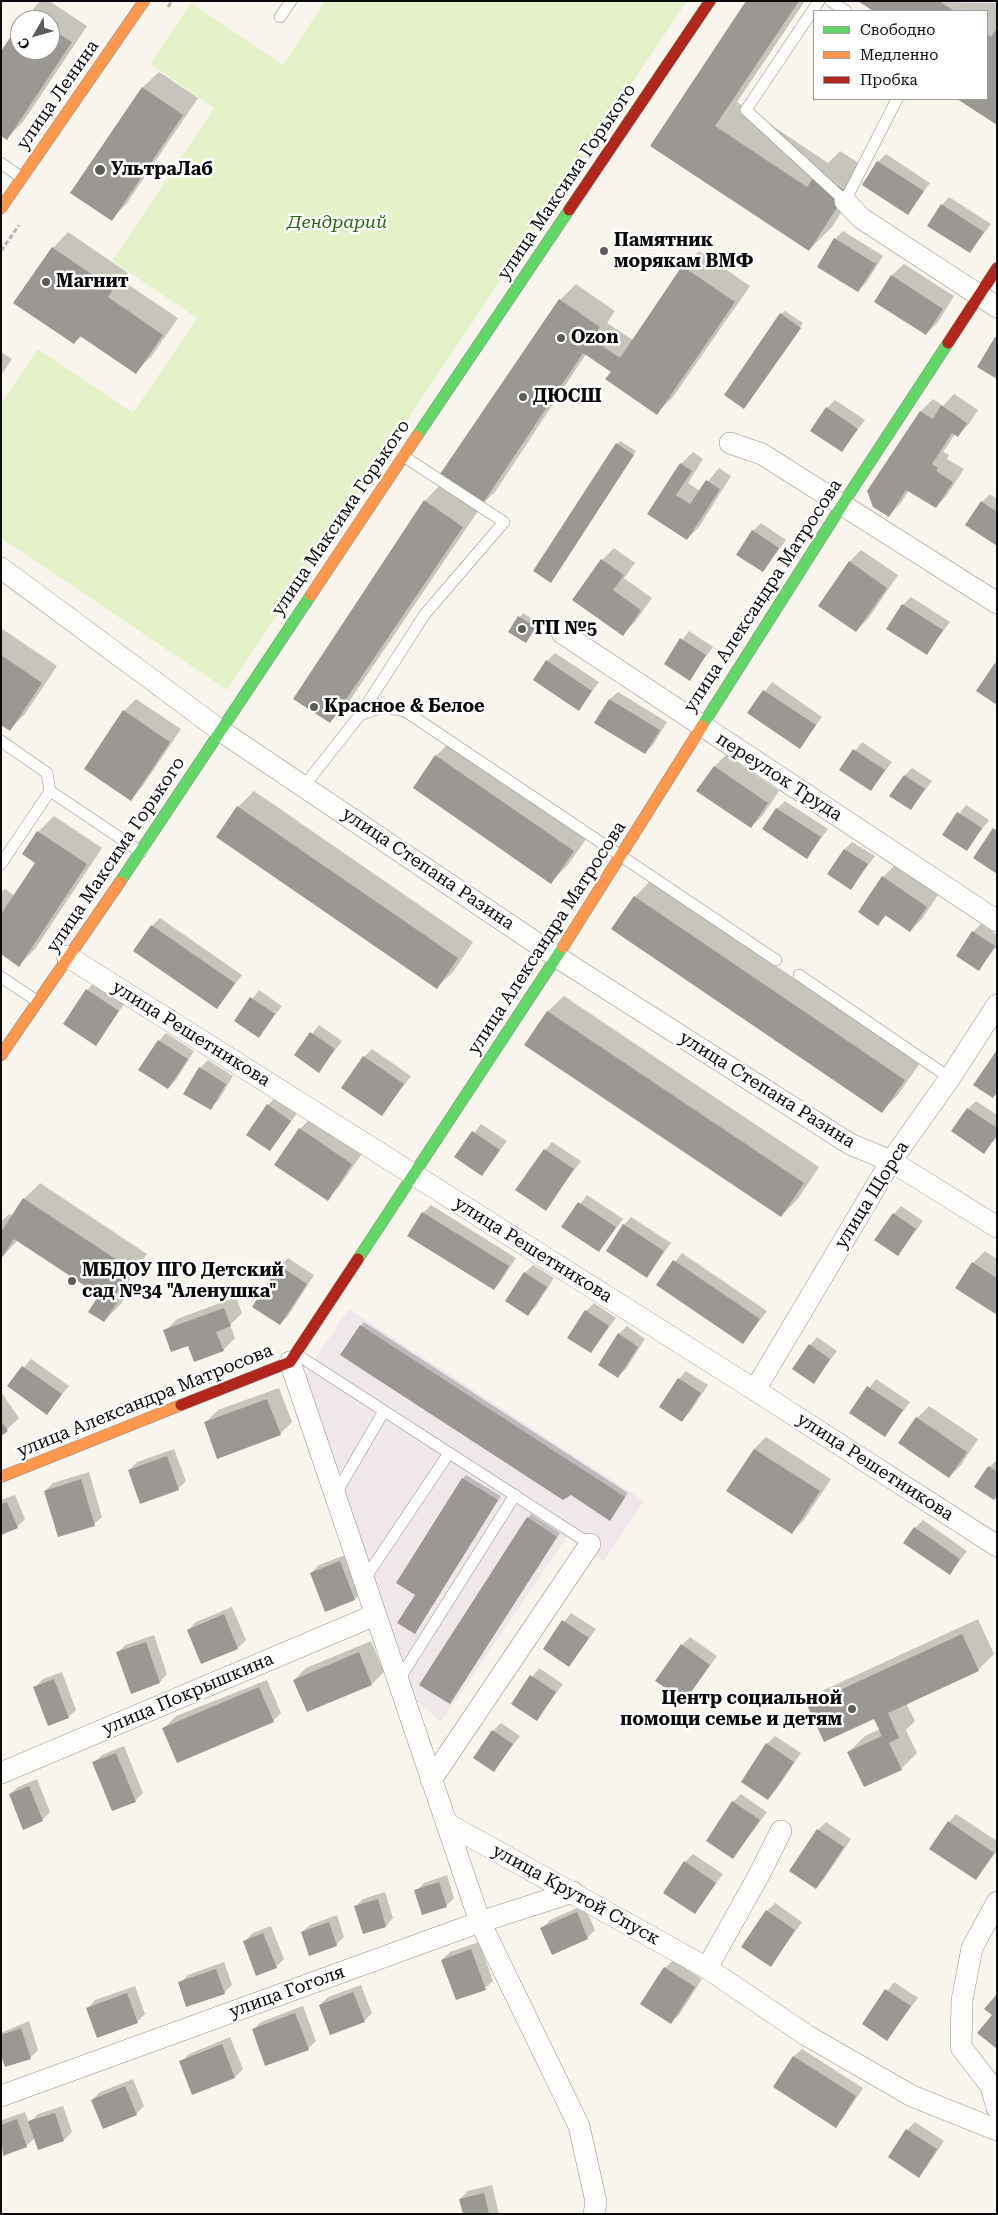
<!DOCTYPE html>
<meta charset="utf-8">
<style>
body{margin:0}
#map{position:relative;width:998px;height:2215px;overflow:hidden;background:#f9f5ec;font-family:"Roboto Serif",serif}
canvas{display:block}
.frame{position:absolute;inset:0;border:2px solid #0a0a0a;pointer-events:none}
.legend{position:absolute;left:813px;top:10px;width:175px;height:90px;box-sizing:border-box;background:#fff;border:1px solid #9d9d9d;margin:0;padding:6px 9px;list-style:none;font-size:15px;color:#0a0a0a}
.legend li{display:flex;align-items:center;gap:10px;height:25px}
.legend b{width:25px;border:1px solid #9d9d9d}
.north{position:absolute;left:10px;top:10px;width:50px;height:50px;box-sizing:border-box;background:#fff;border:1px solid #9d9d9d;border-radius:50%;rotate:232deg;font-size:14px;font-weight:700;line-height:20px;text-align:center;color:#0a0a0a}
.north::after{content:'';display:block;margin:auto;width:18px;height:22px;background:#5e5c59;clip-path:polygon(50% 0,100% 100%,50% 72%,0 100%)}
</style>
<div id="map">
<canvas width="998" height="2215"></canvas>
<div class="frame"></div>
<ul class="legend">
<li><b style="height:6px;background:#63d668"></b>Свободно</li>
<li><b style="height:6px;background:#ff974d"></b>Медленно</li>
<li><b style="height:6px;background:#b3261e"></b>Пробка</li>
</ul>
<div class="north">С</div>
</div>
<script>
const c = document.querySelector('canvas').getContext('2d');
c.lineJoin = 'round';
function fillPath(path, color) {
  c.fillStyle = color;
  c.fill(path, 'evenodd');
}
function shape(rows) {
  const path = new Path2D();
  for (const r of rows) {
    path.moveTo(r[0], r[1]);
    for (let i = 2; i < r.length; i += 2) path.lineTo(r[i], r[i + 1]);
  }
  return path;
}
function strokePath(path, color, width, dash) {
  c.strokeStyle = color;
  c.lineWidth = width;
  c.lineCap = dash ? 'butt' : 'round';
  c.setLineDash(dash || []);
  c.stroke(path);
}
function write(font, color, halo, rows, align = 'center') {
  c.font = font + ' "Roboto Serif",serif';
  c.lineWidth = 5;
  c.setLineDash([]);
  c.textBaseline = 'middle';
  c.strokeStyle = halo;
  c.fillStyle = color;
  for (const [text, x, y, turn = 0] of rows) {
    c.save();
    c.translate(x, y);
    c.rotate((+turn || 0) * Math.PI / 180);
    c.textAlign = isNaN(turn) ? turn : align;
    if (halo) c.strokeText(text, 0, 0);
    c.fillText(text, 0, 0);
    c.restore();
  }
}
fillPath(shape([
 [349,1309,644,1501,604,1561,567,1537,441,1722,411,1696,303,1376]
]), '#f0e7eb');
fillPath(shape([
 [325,1,687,1,227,690,1,538,1,404,38,349,133,413,197,318,112,261,214,108,150,64,191,3,283,65]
]), '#e4f1c9');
fillPath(shape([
 [40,1,49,1,87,26,23,122,7,138,20,25,20,50,50,50,50,20,24,20],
 [748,1,805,1,737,102,828,163,840,151,868,169,832,227,809,250,652,146],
 [861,1,997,3,997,124,959,99,987,99,987,11,875,11],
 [159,72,198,98,127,203,112,219,72,192,143,87],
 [886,154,930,183,908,213,878,162],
 [949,197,991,224,970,252,942,205],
 [843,231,883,256,866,283,858,291,835,239],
 [68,232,128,273,123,281,178,318,151,357,135,372,82,336,74,343,53,248],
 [699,251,750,286,673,397,657,413,612,371,586,354,495,492,479,507,560,300,576,284,615,311,607,323,633,340,683,267],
 [904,264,954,296,938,322,926,334,892,275],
 [785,311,803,323,744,408,781,314],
 [1,352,12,359,1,375],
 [954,394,978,410,969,424,958,435,955,434,943,452,949,455,947,459,964,469,947,495,936,507,909,490,901,503,889,515,868,492,921,411,933,399,943,406],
 [835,400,865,420,841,451,827,408],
 [620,441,636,451,551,581,617,444],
 [693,452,703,459,688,483,700,491,719,468,731,476,699,527,687,539,649,514,681,464],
 [440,485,478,511,346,706,330,722,425,501],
 [990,494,997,499,997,545,982,502],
 [761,523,786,540,763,571,753,531],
 [614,548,635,563,624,578,652,598,635,622,623,634,602,560],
 [861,550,898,575,868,619,856,631,849,562],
 [911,597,950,622,927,653,903,605],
 [523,613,539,623,526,641,510,631],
 [1,628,57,666,25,714,10,729,1,724],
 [689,631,713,647,689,679,665,664],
 [555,653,599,682,579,709,547,661],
 [772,682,822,717,800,747,749,713],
 [618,692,667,722,653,745,645,753,596,723,610,699],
 [136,699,181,729,142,787,130,799,124,711],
 [452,740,589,835,567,866,551,882,436,756],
 [862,742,892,762,871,790,841,770],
 [726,755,779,791,763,815,751,827,714,767],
 [912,768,932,781,911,808,905,775],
 [254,791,473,942,453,972,437,987,217,837,238,807],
 [785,801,828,829,807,857,777,809],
 [966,805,989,820,966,850,944,834],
 [54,816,102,848,35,949,19,965,1,953,1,892,5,889,15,896,37,863,23,854,38,832],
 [852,842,875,856,851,888,845,849],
 [895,865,938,895,922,919,910,931,887,915,878,924,883,877],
 [650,881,920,1063,898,1095,882,1111,635,897],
 [160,918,242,975,217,1008,152,926],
 [981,924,997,935,997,946,979,969,973,932],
 [95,982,125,1003,95,1044,87,990],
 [259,990,282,1006,259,1036,236,1021],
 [564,996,819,1167,797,1200,781,1216,526,1044,548,1011],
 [319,1025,342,1041,319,1071,296,1055],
 [166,1033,194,1051,176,1080,168,1088,159,1041],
 [372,1049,411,1076,382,1114,364,1057],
 [208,1060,233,1076,218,1101,210,1108,200,1068],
 [276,1097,298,1112,270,1150,268,1105],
 [976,1101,997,1115,997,1137,984,1152,968,1109],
 [312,1117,363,1152,339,1187,327,1199,300,1129],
 [481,1124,507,1141,482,1174,456,1157],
 [552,1142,581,1161,545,1209,545,1150],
 [40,1183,147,1254,127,1284,132,1287,120,1305,104,1321,101,1295,18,1240,1,1258,1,1222,9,1214,13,1216,24,1199],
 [587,1195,623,1219,599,1251,563,1227],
 [431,1205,516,1258,501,1281,494,1289,409,1236,423,1213],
 [901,1206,923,1221,898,1255,894,1214],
 [631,1217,671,1243,647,1276,624,1225],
 [985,1251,997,1259,997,1313,973,1263],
 [682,1253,767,1311,742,1343,657,1285],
 [288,1258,314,1275,288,1316,280,1324,254,1306,280,1266],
 [533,1265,554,1278,536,1306,528,1314,525,1273],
 [236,1297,242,1313,230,1325,235,1338,223,1350,188,1344,165,1331,177,1319],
 [594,1303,616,1318,591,1352,586,1311],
 [364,1322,628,1493,614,1515,610,1519,571,1494,361,1326],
 [627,1326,645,1339,626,1369,618,1376,619,1334],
 [817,1337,837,1351,814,1382,810,1345],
 [31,1359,69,1386,47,1413,9,1386],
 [686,1371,708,1385,690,1412,682,1420,679,1379],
 [876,1379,910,1402,885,1435,851,1413],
 [279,1388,292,1422,280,1434,206,1422,218,1410],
 [1,1392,19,1418,1,1435],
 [929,1406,978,1439,961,1465,949,1477,900,1443,917,1418],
 [766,1437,831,1479,804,1520,792,1532,754,1449],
 [174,1449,186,1481,178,1489,129,1470,137,1462],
 [997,1460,997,1496,989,1467],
 [89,1472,102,1517,94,1524,45,1491,53,1483],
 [466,1475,501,1496,415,1633,416,1595,463,1479],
 [15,1495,25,1519,17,1527,1,1533,1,1500],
 [531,1514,560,1533,450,1703,528,1518],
 [923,1520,967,1551,950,1573,915,1528],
 [348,1554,363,1591,355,1599,325,1611,311,1573,319,1565],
 [232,1607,246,1640,238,1648,202,1663,188,1630,196,1622],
 [571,1613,596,1629,569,1666,544,1649],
 [978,1619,994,1654,978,1670,906,1703,915,1721,906,1730,917,1753,901,1769,849,1752,865,1736,880,1729,875,1717,808,1706,824,1690],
 [154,1635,167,1674,160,1682,118,1653,125,1645],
 [690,1637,717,1656,685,1700,682,1645],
 [371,1641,384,1672,372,1684,307,1711,294,1680,306,1668],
 [539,1668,563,1684,537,1719,513,1703],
 [62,1672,76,1710,68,1717,35,1687,43,1679],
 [267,1680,281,1713,273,1721,164,1728,176,1716],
 [501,1723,520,1736,494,1770,493,1731],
 [775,1736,801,1753,776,1790,768,1798,767,1744],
 [124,1746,143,1793,135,1801,94,1763,102,1755],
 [37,1779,50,1812,42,1820,10,1794,18,1787],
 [741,1794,767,1812,733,1858,733,1802],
 [956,1814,997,1841,997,1851,976,1879,949,1822],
 [826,1822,851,1839,824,1879,816,1887,818,1830],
 [693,1854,723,1874,695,1913,685,1862],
 [447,1875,454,1898,446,1906,416,1891,424,1883],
 [385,1892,393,1918,386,1926,355,1907,363,1899],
 [775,1903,802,1922,771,1965,767,1911],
 [584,1905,595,1930,587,1938,542,1928,550,1920],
 [337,1915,344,1937,336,1945,302,1932,310,1925],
 [271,1926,284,1959,276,1967,245,1941,253,1933],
 [479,1942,493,1981,485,1988,442,1960,450,1952],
 [673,1960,702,1979,679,2015,671,2022,642,2004,665,1968],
 [224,1962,232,1985,224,1993,180,1983,188,1975],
 [894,1982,918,1998,887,2039,863,2024],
 [361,1985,372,2013,364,2021,320,2005,328,1997],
 [135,1986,145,2014,137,2022,88,2008,95,2000],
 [303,2006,316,2041,308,2049,253,2030,261,2022],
 [29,2021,38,2050,31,2057,6,2066,1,2052,1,2033],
 [230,2037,243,2069,235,2077,193,2093,181,2062,189,2054],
 [802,2049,863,2088,843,2118,836,2126,774,2087,794,2056],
 [133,2079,144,2106,136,2114,92,2100,100,2092],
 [63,2106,72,2132,64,2140,39,2148,35,2138,26,2146,4,2154,1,2147,2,2120,25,2112,29,2123,38,2114],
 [915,2122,944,2141,926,2168,918,2176,889,2157,907,2130],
 [492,2185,499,2214,464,2214,460,2199,468,2191]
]), '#0003');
fillPath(shape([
 [746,1,799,1,715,126,807,187,817,173,847,192,809,251,650,146],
 [858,1,939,1,954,11,873,11],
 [27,13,38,20,22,20],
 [20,23,20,50,50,50,50,28,72,42,7,140,1,136,1,51],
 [997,28,997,125,957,99,987,99,987,34,991,37],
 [142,87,183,115,112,221,70,193],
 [877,161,924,191,908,215,862,185],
 [941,204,984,232,970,253,927,226],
 [834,238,876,264,858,292,817,267],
 [52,247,113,289,108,297,163,335,136,374,80,336,74,344,13,303],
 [682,266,735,302,657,415,605,379,611,372,583,353,479,509,436,480,559,299,600,327,592,339,620,358],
 [891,275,943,309,926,335,874,302],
 [780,313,801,328,744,409,724,395],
 [995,337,997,338,997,379,977,367],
 [941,405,967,423,958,437,952,433,932,464,938,468,936,471,953,482,936,508,906,490,889,517,873,507,867,491,920,411,933,419],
 [826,407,858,429,842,452,810,431],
 [616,443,634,455,551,583,533,571],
 [680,463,692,471,676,495,690,504,706,480,720,489,687,540,647,514],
 [424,500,463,527,330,723,293,699],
 [981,501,997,512,997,546,965,525],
 [752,530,779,548,763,572,736,555],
 [601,559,624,575,613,590,641,610,623,636,572,600],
 [849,561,887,588,856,632,818,606],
 [902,604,943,630,927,655,886,629],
 [518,616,536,627,526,643,508,632],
 [680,638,706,655,690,681,664,664],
 [1,655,42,683,10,731,1,725],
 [546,660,592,691,579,711,533,680],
 [997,660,997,705,976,691],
 [763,690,816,725,800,749,747,713],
 [609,699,660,730,645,754,594,723],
 [123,710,170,742,131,801,84,769],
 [853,749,885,770,871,791,839,770],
 [435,755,574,851,551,884,413,788],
 [714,766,768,803,751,828,696,791],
 [904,775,925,789,911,810,889,796],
 [237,806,458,958,437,989,216,837],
 [776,808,821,837,807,859,762,829],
 [957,812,982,828,967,851,942,835],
 [993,828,997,831,997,874,973,858],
 [37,831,87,864,19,967,1,954,1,914,35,863,22,854],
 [844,849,868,864,851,890,827,874],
 [882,876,927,907,910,932,885,915,878,926,858,912],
 [634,896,905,1080,882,1113,611,929],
 [151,925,235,983,217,1009,133,951],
 [972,931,995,946,979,971,956,956],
 [86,989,119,1011,96,1046,63,1024],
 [250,997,275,1014,259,1038,234,1021],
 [547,1011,804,1183,781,1217,524,1045],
 [310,1032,335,1049,319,1073,294,1055],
 [158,1040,188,1059,168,1089,138,1070],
 [997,1050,997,1092,993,1098,973,1085],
 [363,1056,404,1084,382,1116,341,1088],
 [199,1067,226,1084,211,1110,183,1094],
 [267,1104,291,1121,270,1151,246,1135],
 [967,1108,997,1128,997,1135,984,1154,951,1131],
 [299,1128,352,1164,328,1201,274,1165],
 [472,1131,500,1150,482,1176,454,1157],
 [544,1149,574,1169,546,1211,515,1190],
 [23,1198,132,1270,112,1300,117,1303,104,1322,88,1312,99,1295,14,1239,1,1259,1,1232],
 [578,1202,616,1227,599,1252,561,1227],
 [422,1212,509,1266,494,1290,407,1236],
 [893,1213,916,1229,898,1256,874,1240],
 [623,1224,664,1251,647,1278,606,1251],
 [673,1260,760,1319,743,1344,656,1285],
 [972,1262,997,1278,997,1315,955,1288],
 [279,1265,307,1284,280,1325,252,1307],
 [524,1272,547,1287,528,1316,505,1301],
 [224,1308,231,1326,216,1332,224,1351,194,1362,188,1346,171,1352,163,1330],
 [585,1310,609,1326,591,1353,567,1338],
 [360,1325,625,1497,610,1521,571,1495,563,1500,340,1355],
 [618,1333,638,1347,618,1378,598,1365],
 [809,1344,830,1359,814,1384,792,1369],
 [22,1366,62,1394,47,1415,7,1386],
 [678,1378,701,1393,682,1422,659,1407],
 [867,1386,903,1410,885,1437,849,1413],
 [267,1399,281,1435,217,1459,204,1422],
 [916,1417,967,1452,949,1478,898,1443],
 [1,1421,8,1431,1,1436],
 [754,1449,820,1491,792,1534,726,1491],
 [167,1456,179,1490,140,1504,128,1470],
 [988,1466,997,1472,997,1496,994,1500,974,1487],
 [462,1478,498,1500,415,1634,397,1623,415,1595,396,1583],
 [81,1479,95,1526,58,1537,44,1491],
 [7,1502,18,1528,1,1535,1,1504],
 [527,1517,557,1537,450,1704,419,1685],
 [914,1527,960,1559,950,1575,903,1543],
 [340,1561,355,1600,325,1612,310,1573],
 [224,1614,238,1649,201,1664,187,1630],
 [562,1620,589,1638,569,1667,543,1649],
 [962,1634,979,1671,888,1713,899,1738,889,1743,902,1770,864,1787,847,1752,882,1736,874,1719,824,1742,807,1705],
 [146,1642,160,1683,131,1694,116,1652],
 [681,1644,710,1665,685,1701,655,1681],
 [359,1652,372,1685,307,1712,293,1680],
 [530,1675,556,1692,537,1721,511,1704],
 [54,1679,69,1718,48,1726,33,1687],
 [259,1687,274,1722,177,1763,162,1728],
 [492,1730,513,1744,494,1772,473,1758],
 [766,1743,794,1762,768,1800,741,1782],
 [116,1753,136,1802,112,1811,92,1762],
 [29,1786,43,1821,23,1830,9,1794],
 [732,1801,760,1820,733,1859,706,1841],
 [948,1821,994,1853,976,1880,929,1849],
 [817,1829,844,1847,816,1889,789,1871],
 [684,1861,716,1883,695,1914,663,1893],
 [439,1882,447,1907,422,1915,414,1890],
 [378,1899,386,1927,363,1934,354,1906],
 [766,1910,795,1930,771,1967,741,1947],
 [577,1912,588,1939,552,1955,540,1928],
 [329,1922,337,1946,309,1956,301,1932],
 [263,1933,277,1968,256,1976,243,1941],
 [471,1949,486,1990,456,2000,441,1960],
 [664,1967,695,1987,671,2024,640,2004],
 [216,1969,225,1994,186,2007,178,1982],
 [885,1989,911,2006,887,2041,862,2024],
 [353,1992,365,2022,330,2035,319,2005],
 [127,1993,138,2023,97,2038,86,2008],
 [997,1994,997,2049,977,2033,992,2015,984,2009],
 [295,2013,309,2050,265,2066,252,2029],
 [21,2028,31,2059,5,2067,1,2055,1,2035],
 [222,2044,235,2078,192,2095,179,2061],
 [793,2056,856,2096,836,2128,773,2087],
 [125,2086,137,2115,103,2129,91,2100],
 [55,2113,64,2141,38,2150,28,2121],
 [17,2119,27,2147,3,2156,1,2125],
 [906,2129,937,2149,919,2178,888,2157],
 [484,2193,489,2214,463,2214,459,2199]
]), '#9b9893');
const lane = shape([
 [819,1,746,110,845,201,897,99],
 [831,1,846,11],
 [280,17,291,1],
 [1,163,22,178],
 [360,715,383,707,405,711,776,960],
 [1,741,47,773,50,791,1,864],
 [304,786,360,715,425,614,504,522,403,456],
 [50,791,141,852],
 [799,975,950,1078],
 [1,977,37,1001],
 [296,1354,590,1544],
 [335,1495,384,1411],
 [364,1580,449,1453],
 [398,1681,515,1495]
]);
const street = shape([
 [845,201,861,218,997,307],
 [730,443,762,454,997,603],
 [1,568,221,731,557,957,850,1144,891,1161,997,1227],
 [562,633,997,921],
 [67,956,755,1390,997,1546],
 [290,1362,480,1922,579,2126,596,2202,594,2214],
 [755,1390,891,1161,950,1078,997,1005],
 [1,1773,375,1615],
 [431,1780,590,1544],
 [446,1823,707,1968,806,2035,912,2096,997,2130],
 [997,1902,972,1948,962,2000,961,2047,991,2086,997,2108],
 [707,1968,759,1875,781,1831],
 [1,2096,480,1922,573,1892]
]);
const fast = shape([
 [417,436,569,210],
 [702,726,842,505,948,343],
 [120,882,311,595],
 [358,1259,563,947]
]);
const slow = shape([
 [1,208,144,1],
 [311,595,417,436],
 [563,947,702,726],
 [1,1055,120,882],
 [1,1477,181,1405]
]);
const jam = shape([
 [569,210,710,1],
 [948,343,997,268],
 [181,1405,290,1362,358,1259]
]);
strokePath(lane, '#92908c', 12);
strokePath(street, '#92908c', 22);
strokePath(fast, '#888682', 12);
strokePath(slow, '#888682', 12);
strokePath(jam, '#888682', 12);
strokePath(shape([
 [168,7,172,1],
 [1,251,19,225]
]), '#b7b6b5', 3, [5, 2.5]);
strokePath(lane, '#fefefc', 11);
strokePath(street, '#fefefc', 21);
strokePath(fast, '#63d668', 11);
strokePath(slow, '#ff974d', 11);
strokePath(jam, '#b3261e', 11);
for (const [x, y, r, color] of [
 [100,170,6,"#5e5c59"],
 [604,251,5,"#5e5c59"],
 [46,282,5,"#5e5c59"],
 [561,338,5,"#5e5c59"],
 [523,397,5,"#5e5c59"],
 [522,629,5,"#5e5c59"],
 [314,707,5,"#5e5c59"],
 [72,1281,5,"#5e5c59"],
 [852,1709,5,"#5e5c59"]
]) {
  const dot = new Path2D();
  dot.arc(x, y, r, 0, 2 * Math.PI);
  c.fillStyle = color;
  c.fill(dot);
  strokePath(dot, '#fff', 2);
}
write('18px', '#0a0a0a', '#fff', [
 ["улица Ленина",58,95,-55],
 ["улица Максима Горького",567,182,-56],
 ["улица Максима Горького",341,518,-56],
 ["улица Александра Матросова",763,596,-57],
 ["переулок Труда",779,777,33],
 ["улица Максима Горького",116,855,-56],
 ["улица Степана Разина",428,869,34],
 ["улица Александра Матросова",547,938,-57],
 ["улица Решетникова",191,1034,32],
 ["улица Степана Разина",767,1090,32],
 ["улица Щорса",872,1195,-58],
 ["улица Решетникова",533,1250,32],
 ["улица Александра Матросова",145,1401,-22],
 ["улица Решетникова",875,1467,33],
 ["улица Покрышкина",188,1694,-23],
 ["улица Крутой Спуск",576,1895,29],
 ["улица Гоголя",287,1992,-20]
]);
write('bold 18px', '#0a0a0a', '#fff', [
 ["УльтраЛаб",111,170],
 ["Памятник",614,241],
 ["морякам ВМФ",614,262],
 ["Магнит",56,282],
 ["Ozon",571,338],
 ["ДЮСШ",533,397],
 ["ТП №5",532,629],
 ["Красное & Белое",324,707],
 ["МБДОУ ПГО Детский",82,1271],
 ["сад №34 \"Аленушка\"",82,1292],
 ["Центр социальной",842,1699,"right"],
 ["помощи семье и детям",842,1720,"right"]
], 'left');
write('italic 18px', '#2c6615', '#fff', [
 ["Дендрарий",337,223]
]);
</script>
